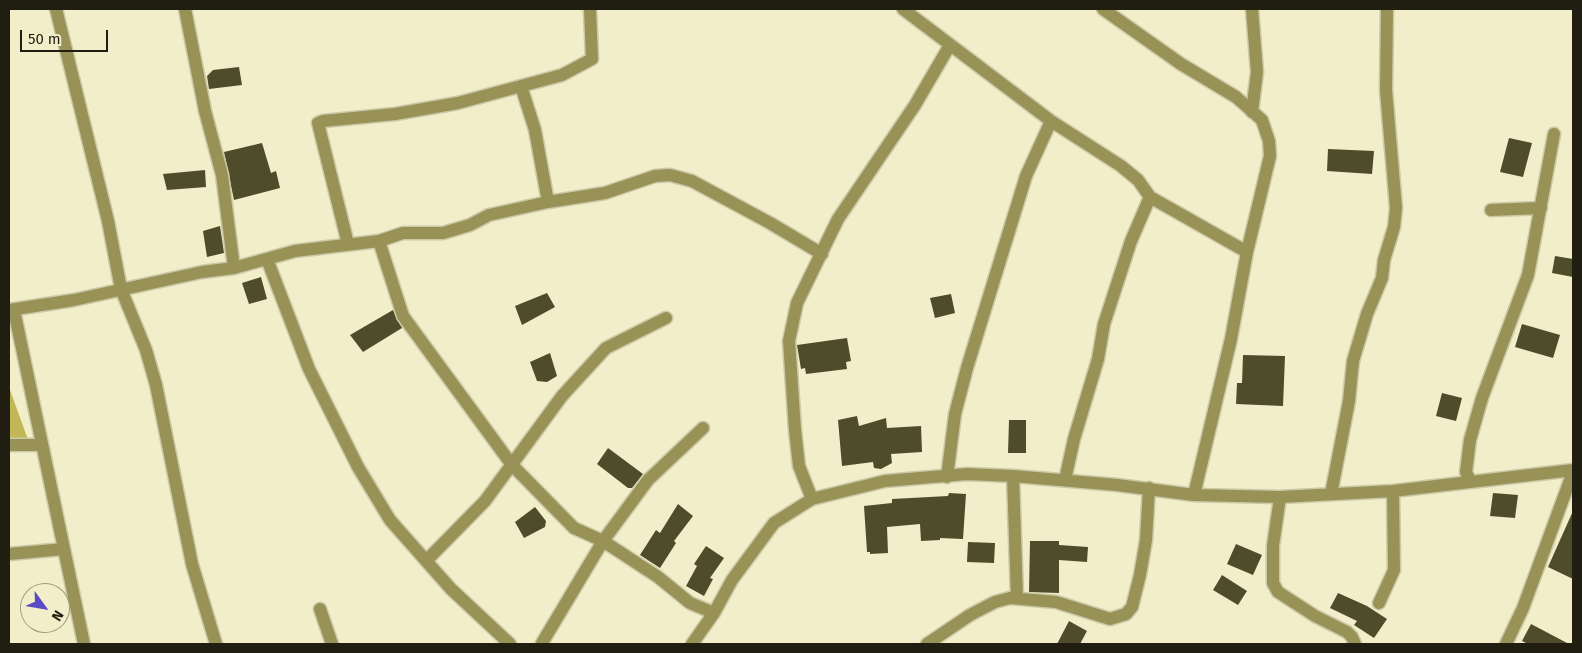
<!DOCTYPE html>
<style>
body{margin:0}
#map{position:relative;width:1582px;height:653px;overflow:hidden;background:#f2eec9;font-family:"Fira Sans",sans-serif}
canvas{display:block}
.frame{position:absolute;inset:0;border:10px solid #201e10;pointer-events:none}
.north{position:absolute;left:20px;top:583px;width:50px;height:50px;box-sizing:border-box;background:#f2eec9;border:1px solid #9e9b7f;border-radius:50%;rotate:122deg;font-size:14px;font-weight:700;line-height:20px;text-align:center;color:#201e10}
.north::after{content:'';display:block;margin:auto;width:18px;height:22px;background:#584bc3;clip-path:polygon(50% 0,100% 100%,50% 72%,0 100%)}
.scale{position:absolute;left:20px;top:30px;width:88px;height:22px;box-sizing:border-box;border:2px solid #201e10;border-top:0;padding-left:6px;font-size:15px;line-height:18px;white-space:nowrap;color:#201e10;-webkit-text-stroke:4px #f2eec9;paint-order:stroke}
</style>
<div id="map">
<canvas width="1582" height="653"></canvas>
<div class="frame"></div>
<div class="north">N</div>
<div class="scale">50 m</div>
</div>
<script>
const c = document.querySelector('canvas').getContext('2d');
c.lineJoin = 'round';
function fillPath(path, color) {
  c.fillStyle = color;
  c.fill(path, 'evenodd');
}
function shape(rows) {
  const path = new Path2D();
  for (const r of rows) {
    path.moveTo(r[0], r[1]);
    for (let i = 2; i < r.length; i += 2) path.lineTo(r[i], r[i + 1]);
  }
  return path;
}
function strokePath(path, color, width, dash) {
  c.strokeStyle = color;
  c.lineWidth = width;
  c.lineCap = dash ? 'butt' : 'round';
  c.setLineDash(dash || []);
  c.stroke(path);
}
fillPath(shape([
 [9,387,27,437,27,438,9,438]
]), '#c2b757');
fillPath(shape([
 [239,67,242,85,209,89,207,76,213,70],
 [1509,138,1532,143,1523,177,1500,172],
 [262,143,271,173,276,171,280,188,234,200,224,152],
 [1328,149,1374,151,1372,174,1327,171],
 [205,170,206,187,167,190,163,174],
 [220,226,224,253,207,257,203,231],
 [1555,256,1573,259,1573,277,1552,273],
 [261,277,267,299,249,304,242,283],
 [547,293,555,307,522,325,515,306],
 [951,294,955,313,935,318,930,298],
 [393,310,402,328,363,352,350,335],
 [1522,324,1560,335,1553,358,1515,347],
 [847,338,851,361,846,362,847,369,806,374,805,368,801,369,797,345],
 [550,353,557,376,547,382,537,381,530,362],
 [1243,355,1285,356,1283,406,1236,404,1237,383,1242,383],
 [1442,393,1462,398,1456,421,1436,416],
 [857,416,859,426,886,418,887,428,921,426,922,452,891,454,892,463,881,469,874,468,873,462,842,466,838,420],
 [1009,420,1026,420,1026,453,1008,453],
 [608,448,643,474,632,488,628,488,597,464],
 [949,493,966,494,963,539,940,538,940,540,921,541,920,524,887,527,888,553,870,554,870,552,867,552,864,506,892,503,892,499,948,496],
 [1493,493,1518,495,1515,518,1490,516],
 [678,504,693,516,674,541,676,543,660,568,640,555,656,530,660,533],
 [535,507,546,521,545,527,524,538,515,522],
 [1573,511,1573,579,1548,567],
 [1030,541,1059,541,1059,545,1088,547,1087,562,1059,560,1059,593,1029,592],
 [968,542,995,543,994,563,967,562],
 [1236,544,1262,555,1253,575,1227,564],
 [706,546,724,558,710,578,713,579,704,596,686,586,697,566,694,564],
 [1222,575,1247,591,1238,605,1213,590],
 [1338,593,1367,606,1387,619,1374,638,1354,625,1357,621,1330,608],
 [1069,621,1087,631,1080,644,1057,644],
 [1531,624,1569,644,1528,644,1522,641]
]), '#4f4c2b');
const minor = shape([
 [56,9,108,221,121,289,146,350,156,385,192,564,216,644],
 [185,9,205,111,222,175,234,268],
 [903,9,1051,121,1121,166,1138,180,1150,197,1247,252],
 [1103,9,1181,64,1236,97,1262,120,1269,141,1270,156,1247,252,1231,339,1194,495],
 [1252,9,1257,72,1252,112],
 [521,86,535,130,548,202],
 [1491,210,1541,208],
 [379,241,403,316,512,465,574,528,603,541,658,577,690,603,714,613],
 [348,244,318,123,323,121,395,114,458,103,562,75,592,59,590,9],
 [267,259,309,369,358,467,390,520,451,589,510,644],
 [9,310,74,300,202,272,234,268,295,251,379,241,403,233,443,233,470,225,489,215,548,202,605,193,655,176,670,175,692,181,770,223,822,254],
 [9,445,41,445],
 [1013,476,1017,598],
 [947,477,955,414,967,368,1026,176,1051,121],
 [1065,480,1074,439,1098,359,1104,324,1131,241,1150,197],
 [1470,481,1466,472,1470,440,1482,398,1528,275,1554,134],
 [1331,494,1349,401,1353,361,1367,314,1382,278,1384,260,1394,227,1396,208,1386,90,1387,9],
 [1280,497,1273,546,1273,583,1278,592,1315,616,1347,632,1352,637,1355,644],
 [812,499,799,466,795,430,789,341,797,303,838,219,915,105,950,45],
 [64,549,84,644],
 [9,554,64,549,14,310],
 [426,561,485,501,562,396,606,348,666,318],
 [1379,603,1394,570,1393,491],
 [320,609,332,644],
 [542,643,603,541,648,480,703,428],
 [692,644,714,613,732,580,774,523,812,499,885,481,967,474,1013,476,1117,485,1194,495,1280,497,1393,491,1573,470],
 [927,644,970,615,995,602,1010,598,1056,602,1110,619,1126,614,1132,607,1140,575,1146,540,1149,488],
 [1506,644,1523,608,1573,472]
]);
strokePath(minor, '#ccc9a8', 15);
strokePath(minor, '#999257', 12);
</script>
